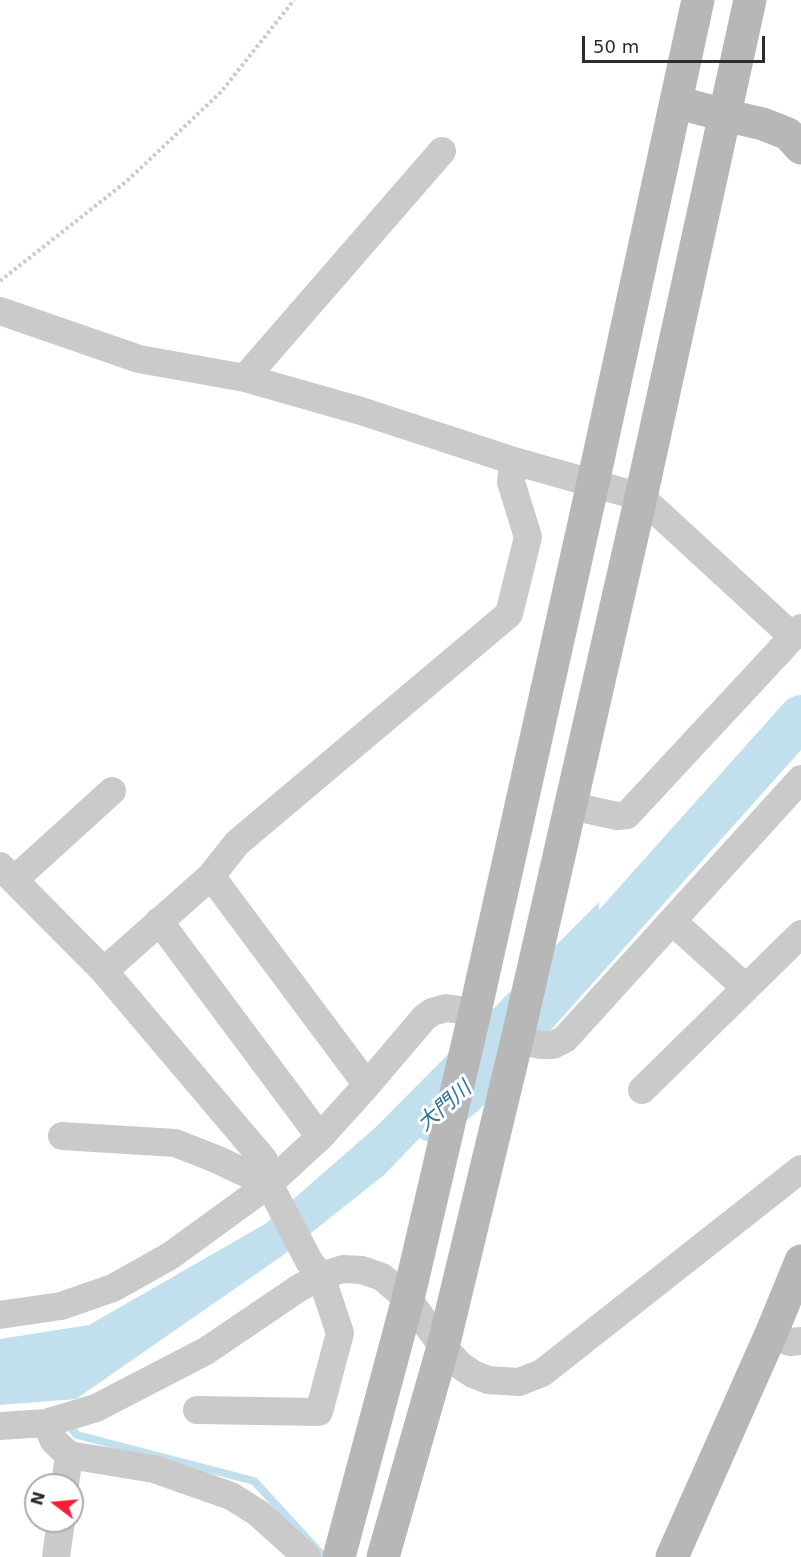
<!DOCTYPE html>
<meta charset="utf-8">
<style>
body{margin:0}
#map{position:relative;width:801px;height:1557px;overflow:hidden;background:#fff;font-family:"DejaVu Sans",sans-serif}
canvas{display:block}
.north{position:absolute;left:24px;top:1473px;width:60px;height:60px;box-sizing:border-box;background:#fff;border:2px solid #ababab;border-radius:50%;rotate:286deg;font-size:16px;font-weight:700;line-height:24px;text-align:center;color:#2d2d2d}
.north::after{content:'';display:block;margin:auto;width:21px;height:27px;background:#f61c33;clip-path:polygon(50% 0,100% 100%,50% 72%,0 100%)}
.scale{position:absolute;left:582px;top:36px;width:183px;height:27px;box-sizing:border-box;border:3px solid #2d2d2d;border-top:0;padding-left:8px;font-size:18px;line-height:21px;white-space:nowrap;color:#2d2d2d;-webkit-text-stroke:4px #fff;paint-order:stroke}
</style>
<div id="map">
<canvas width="801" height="1557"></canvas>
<div class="north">N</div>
<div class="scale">50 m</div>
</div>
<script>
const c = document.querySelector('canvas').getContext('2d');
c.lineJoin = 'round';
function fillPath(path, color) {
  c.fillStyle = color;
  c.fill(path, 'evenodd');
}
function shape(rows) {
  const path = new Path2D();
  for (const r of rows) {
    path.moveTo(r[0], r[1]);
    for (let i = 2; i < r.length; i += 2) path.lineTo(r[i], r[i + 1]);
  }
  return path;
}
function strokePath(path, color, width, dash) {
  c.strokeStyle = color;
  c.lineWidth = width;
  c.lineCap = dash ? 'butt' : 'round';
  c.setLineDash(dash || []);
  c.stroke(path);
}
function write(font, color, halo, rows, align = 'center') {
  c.font = font + ' "DejaVu Sans","Noto Sans JP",sans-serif';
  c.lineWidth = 6;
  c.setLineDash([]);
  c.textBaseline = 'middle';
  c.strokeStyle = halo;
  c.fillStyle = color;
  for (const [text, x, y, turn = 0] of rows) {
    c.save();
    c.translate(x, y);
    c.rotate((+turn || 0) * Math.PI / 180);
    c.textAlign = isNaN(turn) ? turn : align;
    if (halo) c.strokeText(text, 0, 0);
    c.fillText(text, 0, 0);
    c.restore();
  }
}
fillPath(shape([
 [599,902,600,952,384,1175,282,1256,76,1399,0,1405,0,1339,89,1325,265,1224,377,1126]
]), '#c2dfee');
strokePath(shape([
 [67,1424,77,1435,254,1481,324,1557]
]), '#c2dfee', 8);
strokePath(shape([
 [432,1120,464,1094,801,717]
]), '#c2dfee', 44);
strokePath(shape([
 [0,281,127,181,221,92,294,0]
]), '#cacaca', 4, [3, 3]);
strokePath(shape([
 [0,311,139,359,245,378,361,411,514,461,641,497,793,637],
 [245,378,442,151],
 [571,806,617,816,627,815,801,628],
 [0,866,104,971,264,1160,269,1184,309,1261,321,1276,340,1333,319,1412,197,1410],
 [211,876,367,1085],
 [14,880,112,791],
 [159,921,320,1137],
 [672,921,746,988],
 [104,971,211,876,237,843,509,614,528,537,511,482,514,461],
 [517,1040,541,1045,553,1045,565,1039,801,779],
 [642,1090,801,934],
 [62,1136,175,1143,216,1159,269,1184],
 [0,1315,61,1306,113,1288,170,1256,269,1184,320,1137,367,1085,424,1018,432,1012,446,1008,475,1012],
 [771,1334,790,1342,801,1341],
 [46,1423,54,1441,69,1455,154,1469,231,1496,258,1513,307,1557],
 [0,1426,46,1423,96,1408,206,1351,299,1288,321,1276,343,1269,362,1270,382,1277,408,1299,443,1347,461,1366,473,1374,488,1380,519,1382,542,1373,801,1169],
 [65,1485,69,1455],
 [56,1557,61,1521]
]), '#cacaca', 28);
strokePath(shape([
 [676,102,724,115,763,124,788,134,801,148],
 [339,1557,408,1299,475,1012,593,483,698,0],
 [383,1557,443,1347,517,1040,641,497,750,0],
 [672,1557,771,1334,801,1261]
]), '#b7b7b7', 33);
write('italic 21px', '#337396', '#fff', [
 ["大門川",445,1107,-41]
]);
</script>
